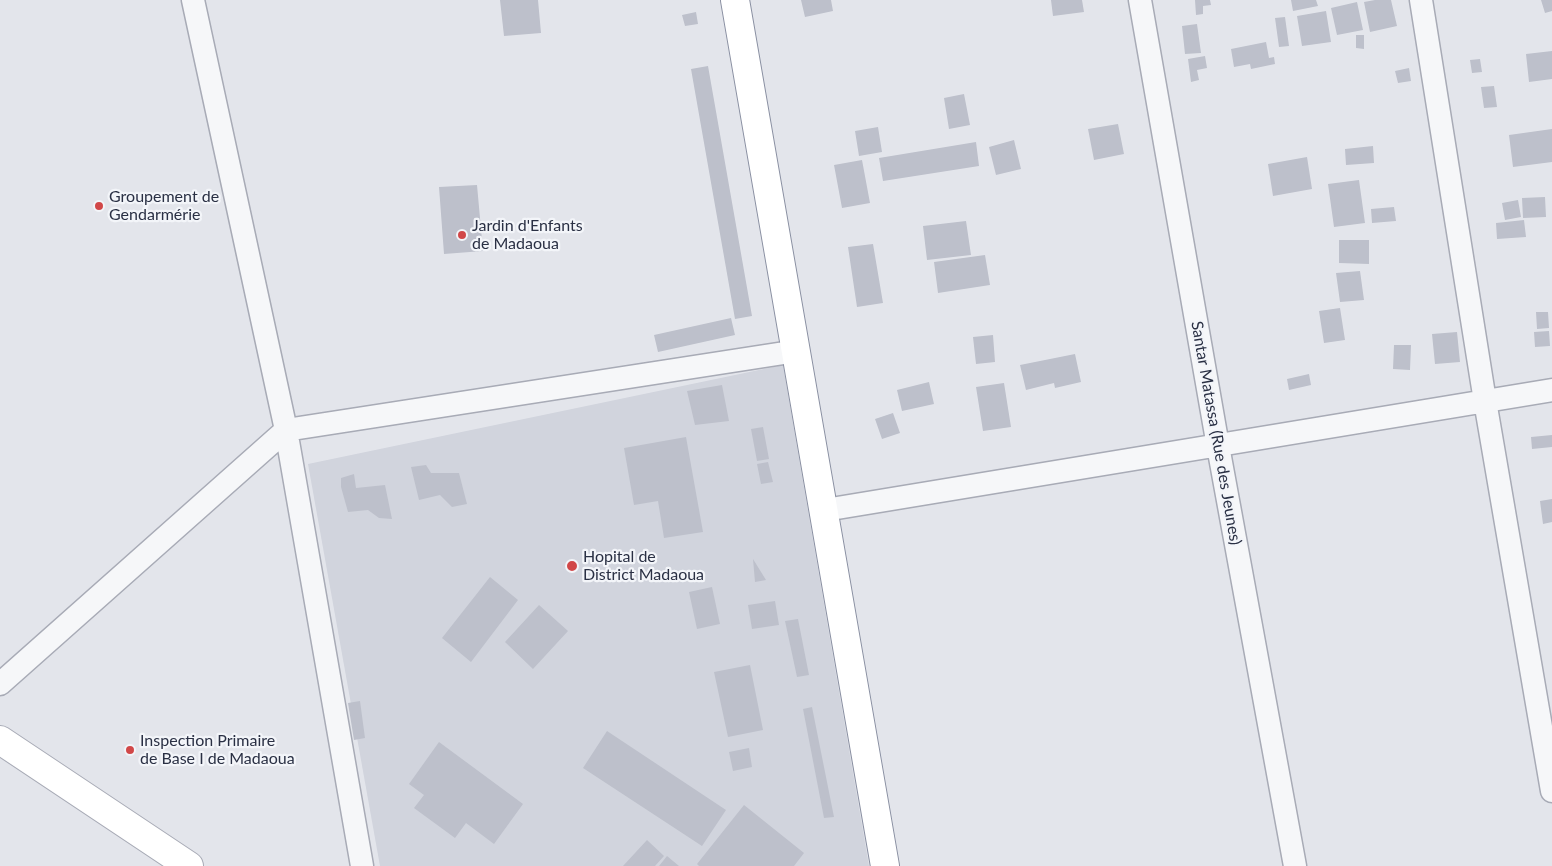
<!DOCTYPE html>
<meta charset="utf-8">
<style>
body{margin:0}
canvas{display:block;background:#e3e5eb}
</style>
<canvas width="1552" height="866"></canvas>
<script>
const c = document.querySelector('canvas').getContext('2d');
c.lineJoin = 'round';
function fillPath(path, color) {
  c.fillStyle = color;
  c.fill(path, 'evenodd');
}
function shape(rows) {
  const path = new Path2D();
  for (const r of rows) {
    path.moveTo(r[0], r[1]);
    for (let i = 2; i < r.length; i += 2) path.lineTo(r[i], r[i + 1]);
  }
  return path;
}
function strokePath(path, color, width, dash) {
  c.strokeStyle = color;
  c.lineWidth = width;
  c.lineCap = dash ? 'butt' : 'round';
  c.setLineDash(dash || []);
  c.stroke(path);
}
function write(font, color, halo, rows, align = 'center') {
  c.font = font + ' Lato,sans-serif';
  c.lineWidth = 4.5;
  c.setLineDash([]);
  c.textBaseline = 'middle';
  c.strokeStyle = halo;
  c.fillStyle = color;
  for (const [text, x, y, turn = 0] of rows) {
    c.save();
    c.translate(x, y);
    c.rotate((+turn || 0) * Math.PI / 180);
    c.textAlign = isNaN(turn) ? turn : align;
    if (halo) c.strokeText(text, 0, 0);
    c.fillText(text, 0, 0);
    c.restore();
  }
}
fillPath(shape([
 [783,365,869,866,380,866,308,464]
]), '#d1d4dd');
fillPath(shape([
 [500,0,538,0,541,33,504,36],
 [801,0,831,0,833,11,805,17],
 [1051,0,1082,0,1084,12,1053,16],
 [1195,0,1210,0,1211,5,1203,6,1203,14,1196,15],
 [1291,0,1316,0,1318,6,1293,11],
 [1375,0,1391,0,1397,26,1370,32,1364,2],
 [1541,0,1552,0,1552,11,1545,13],
 [1357,2,1363,30,1337,35,1331,8],
 [1326,11,1331,42,1302,46,1297,16],
 [696,12,698,24,685,26,682,15],
 [1285,17,1289,46,1279,47,1275,18],
 [1197,24,1201,53,1185,54,1182,26],
 [1356,35,1364,35,1364,49,1356,48],
 [1266,42,1269,58,1274,57,1275,64,1251,69,1250,64,1234,67,1231,49],
 [1552,51,1552,79,1529,82,1526,54],
 [1205,56,1207,68,1197,70,1199,80,1191,82,1188,59],
 [1480,59,1482,72,1472,73,1470,60],
 [708,66,752,316,735,319,691,69],
 [1409,68,1411,81,1398,83,1395,71],
 [1494,86,1497,107,1484,108,1481,87],
 [964,94,970,125,949,129,944,98],
 [1118,124,1124,154,1094,160,1088,129],
 [878,127,882,152,859,156,855,131],
 [1552,129,1552,162,1513,167,1509,135],
 [1014,140,1021,169,996,175,989,147],
 [976,142,979,166,883,181,879,158],
 [1373,146,1374,163,1346,165,1345,149],
 [1307,157,1312,189,1273,196,1268,164],
 [862,160,870,203,842,208,834,165],
 [1359,180,1365,223,1334,227,1328,184],
 [477,185,483,251,444,254,439,187],
 [1545,197,1546,217,1523,218,1522,198],
 [1518,200,1521,217,1505,220,1502,203],
 [1394,207,1396,221,1372,223,1371,209],
 [1524,220,1526,237,1497,239,1496,223],
 [966,221,971,255,927,260,923,226],
 [1339,240,1369,240,1369,264,1339,263],
 [873,244,883,303,857,307,848,247],
 [985,255,990,285,938,293,934,262],
 [1360,271,1364,300,1340,302,1336,273],
 [1340,308,1345,340,1324,343,1319,311],
 [1536,312,1548,312,1549,328,1537,329],
 [731,318,735,335,658,352,654,335],
 [1549,331,1550,346,1535,347,1534,332],
 [1457,332,1460,362,1435,364,1432,334],
 [993,335,995,362,976,364,973,337],
 [1394,345,1411,345,1410,370,1393,369],
 [1075,354,1081,382,1055,388,1054,383,1026,390,1020,365],
 [1309,374,1311,385,1289,390,1287,379],
 [929,382,934,404,902,411,897,390],
 [1004,383,1011,427,983,431,976,387],
 [722,385,729,421,695,425,687,391],
 [893,413,900,433,882,439,875,419],
 [763,427,769,459,757,461,751,429],
 [1552,435,1552,447,1532,449,1531,437],
 [686,437,703,532,664,538,658,501,634,505,624,448],
 [768,462,773,482,761,484,757,464],
 [426,465,431,473,459,473,467,504,452,507,440,495,419,500,411,467],
 [354,474,356,488,385,485,392,519,379,518,368,510,348,512,341,487,341,478],
 [1552,499,1552,522,1543,524,1540,501],
 [753,559,766,580,755,582],
 [490,577,518,600,471,662,442,638],
 [712,587,720,624,697,629,689,592],
 [775,601,779,625,752,629,748,605],
 [539,605,568,631,533,669,505,642],
 [798,619,809,675,797,677,785,621],
 [750,665,763,730,728,737,714,672],
 [360,701,365,738,354,740,348,703],
 [812,707,834,817,824,818,803,709],
 [607,731,726,810,702,846,583,768],
 [439,742,523,804,494,844,466,823,455,838,414,808,424,795,409,784],
 [749,748,752,767,733,771,729,752],
 [744,805,804,853,794,866,699,866,697,864],
 [647,840,664,856,655,866,623,866],
 [667,856,679,866,659,866]
]), '#bdc0cb');
const street = shape([
 [193,0,286,430,362,866],
 [1140,0,1218,446,1295,866],
 [1421,0,1485,401,1552,791],
 [825,510,1552,390],
 [0,684,286,430,797,351]
]);
const secondary = shape([
 [0,740,189,866]
]);
const highway = shape([
 [735,0,885,866]
]);
strokePath(street, '#a8abb6', 25);
strokePath(secondary, '#a8abb6', 30);
strokePath(highway, '#8a90a2', 30);
strokePath(street, '#f6f7f9', 22);
strokePath(secondary, '#fff', 28);
strokePath(highway, '#fff', 28);
for (const [x, y, r, color] of [
 [99,206,5,"#d14748"],
 [462,235,5,"#d14748"],
 [572,566,6,"#d14748"],
 [130,750,5,"#d14748"]
]) {
  const dot = new Path2D();
  dot.arc(x, y, r, 0, 2 * Math.PI);
  c.fillStyle = color;
  c.fill(dot);
  strokePath(dot, '#f3f5f9', 2);
}
write('16px', '#2a3044', '#f3f5f9', [
 ["Groupement de",109,197],
 ["Gendarmérie",109,215],
 ["Jardin d'Enfants",472,226],
 ["de Madaoua",472,244],
 ["Hopital de",583,557],
 ["District Madaoua",583,575],
 ["Inspection Primaire",140,741],
 ["de Base I de Madaoua",140,759]
], 'left');
write('16px', '#2a3044', '#f3f5f9', [
 ["Santar Matassa (Rue des Jeunes)",1216,433,80]
]);
</script>
